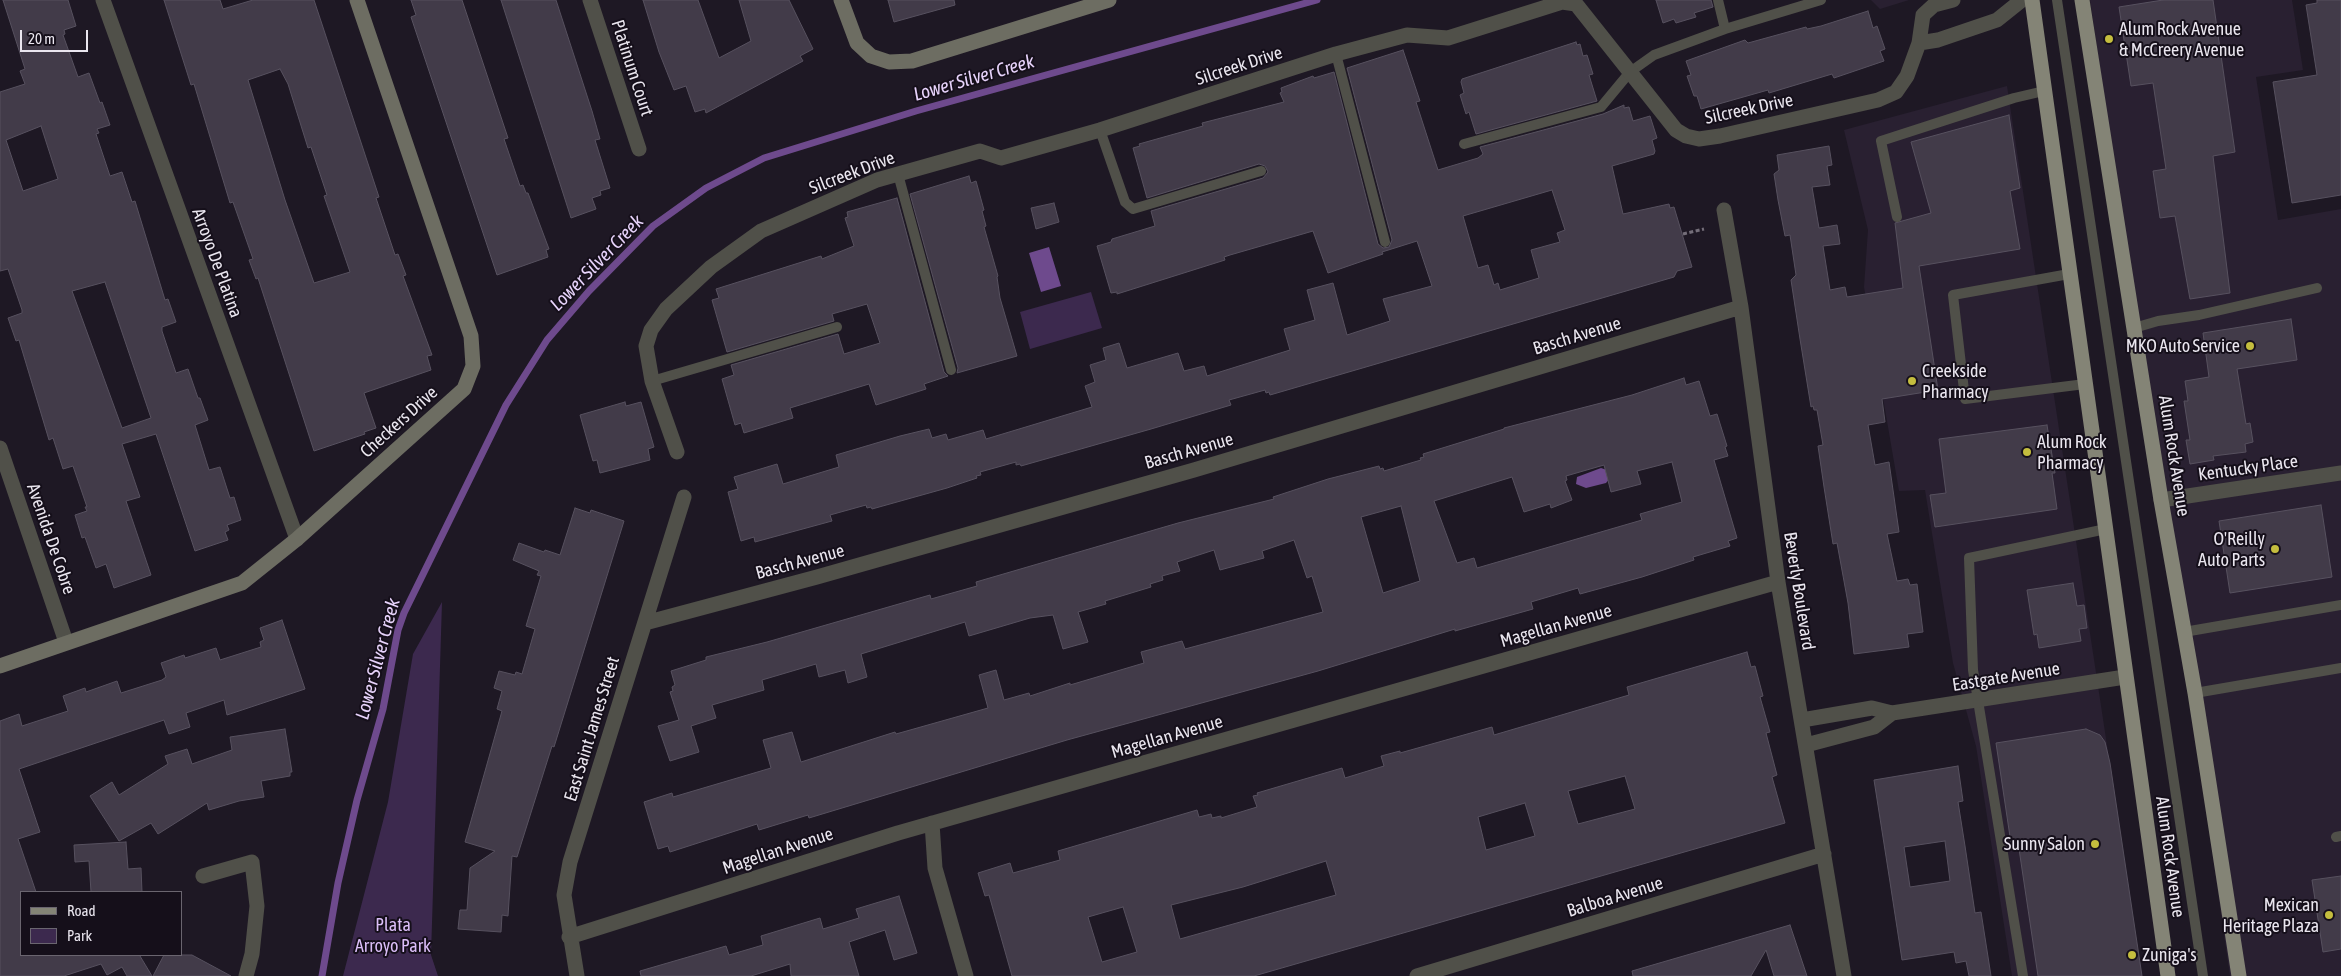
<!DOCTYPE html>
<style>
body{margin:0}
#map{position:relative;width:2341px;height:976px;overflow:hidden;background:#1e1824;font-family:"Asap Condensed",sans-serif}
canvas{display:block}
.legend{position:absolute;left:20px;top:891px;width:162px;height:65px;box-sizing:border-box;background:#150f1a;border:1px solid #6a656f;margin:0;padding:6px 9px;list-style:none;font-size:15px;color:#eae6ef}
.legend li{display:flex;align-items:center;gap:10px;height:25px}
.legend b{width:25px;border:1px solid #6a656f}
.scale{position:absolute;left:20px;top:30px;width:68px;height:22px;box-sizing:border-box;border:2px solid #eae6ef;border-top:0;padding-left:6px;font-size:15px;line-height:18px;white-space:nowrap;color:#eae6ef;-webkit-text-stroke:4px #150f1a;paint-order:stroke}
</style>
<div id="map">
<canvas width="2341" height="976"></canvas>
<ul class="legend">
<li><b style="height:6px;background:#848476"></b>Road</li>
<li><b style="height:14px;background:#3c294e"></b>Park</li>
</ul>
<div class="scale">20 m</div>
</div>
<script>
const c = document.querySelector('canvas').getContext('2d');
c.lineJoin = 'round';
function fillPath(path, color) {
  c.fillStyle = color;
  c.fill(path, 'evenodd');
}
function shape(rows) {
  const path = new Path2D();
  for (const r of rows) {
    path.moveTo(r[0], r[1]);
    for (let i = 2; i < r.length; i += 2) path.lineTo(r[i], r[i + 1]);
  }
  return path;
}
function strokePath(path, color, width, dash) {
  c.strokeStyle = color;
  c.lineWidth = width;
  c.lineCap = dash ? 'butt' : 'round';
  c.setLineDash(dash || []);
  c.stroke(path);
}
function write(font, color, halo, rows, align = 'center') {
  c.font = font + ' "Asap Condensed",sans-serif';
  c.lineWidth = 4;
  c.setLineDash([]);
  c.textBaseline = 'middle';
  c.strokeStyle = halo;
  c.fillStyle = color;
  for (const [text, x, y, turn = 0] of rows) {
    c.save();
    c.translate(x, y);
    c.rotate((+turn || 0) * Math.PI / 180);
    c.textAlign = isNaN(turn) ? turn : align;
    if (halo) c.strokeText(text, 0, 0);
    c.fillText(text, 0, 0);
    c.restore();
  }
}
fillPath(shape([
 [1871,0,1909,0,1880,9],
 [2090,0,2292,0,2303,70,2256,77,2278,220,2341,209,2341,976,2230,976],
 [2007,86,2142,976,2012,976,1976,746,1953,663,1925,490,1899,491,1864,287,1868,230,1844,130]
]), '#292031');
fillPath(shape([
 [1091,292,1102,328,1030,349,1020,312],
 [442,602,431,955,438,976,343,976,388,802,413,654]
]), '#3c294e');
fillPath(shape([
 [1049,247,1061,286,1041,292,1029,253],
 [1601,468,1610,471,1610,478,1606,483,1586,488,1576,484,1577,477]
]), '#6e4a8d');
strokePath(shape([
 [322,976,338,883,357,800,383,709,398,630,404,613,506,405,547,340,589,291,653,226,706,188,764,158,916,111,1317,0]
]), '#6e4a8d', 7);
const building = shape([
 [3,0,68,0,76,26,64,30,65,34,63,35,78,77,89,73,100,103,102,102,110,125,97,129,99,133,96,134,110,176,122,172,132,202,135,201,165,300,168,299,176,322,162,327,162,331,176,373,188,369,198,398,200,398,208,420,195,425,209,470,220,467,230,498,234,497,241,520,227,525,229,530,225,532,228,540,195,551,156,434,122,444,140,497,126,501,151,575,114,588,106,564,96,568,85,537,82,538,75,515,87,511,85,507,87,507,73,466,63,469,53,438,49,440,19,340,16,341,8,318,22,313,22,310,8,269,0,271,0,92,25,84,20,71,25,69,3,0],
 [41,126,58,179,23,191,6,140,41,126],
 [105,282,151,418,122,428,72,291,105,282],
 [164,0,220,0,223,9,253,0,314,0,379,197,376,198,395,255,398,254,406,275,403,276,432,355,427,356,431,370,364,393,376,428,364,432,365,434,314,451,258,278,256,279,249,260,253,259,233,202,230,203,194,84,191,85,164,0],
 [280,69,288,84,308,148,311,147,327,195,324,196,350,272,314,283,285,200,248,80,280,69],
 [411,0,462,0,508,138,504,139,520,186,523,185,526,193,528,193,549,249,546,250,548,257,497,275,411,17,416,15,411,0],
 [501,0,556,0,592,111,600,139,595,140,610,188,600,191,601,195,592,198,596,209,571,218,501,0],
 [643,0,698,0,719,58,751,41,739,0,789,0,813,49,800,56,803,61,706,113,705,109,695,112,686,86,674,90,659,52,643,0],
 [888,0,954,0,955,5,894,22,888,0],
 [1656,0,1711,0,1713,7,1694,13,1696,17,1676,23,1674,19,1663,23,1656,0],
 [2163,0,2213,0,2235,152,2213,156,2230,293,2190,299,2175,216,2160,218,2153,171,2166,169,2153,83,2131,86,2119,7,2163,0],
 [2317,0,2341,0,2341,195,2292,203,2273,82,2317,75,2306,5,2317,3,2317,0],
 [1868,11,1873,28,1877,26,1885,49,1880,51,1884,61,1834,78,1832,74,1769,93,1768,90,1761,92,1701,109,1697,96,1694,96,1687,76,1691,75,1686,61,1745,40,1748,43,1806,27,1807,29,1821,26,1868,11],
 [1576,42,1577,45,1580,44,1583,56,1587,55,1593,74,1589,75,1597,101,1476,134,1469,112,1466,114,1460,95,1464,93,1461,82,1462,79,1576,42],
 [1403,50,1420,101,1416,102,1438,170,1478,158,1483,154,1480,147,1603,114,1624,105,1624,108,1629,107,1633,121,1650,116,1657,138,1652,140,1655,151,1654,154,1612,166,1623,214,1669,204,1670,208,1674,207,1692,267,1677,271,1674,277,1270,395,1269,392,1266,393,1265,390,1229,400,1231,405,1151,429,1021,466,1020,464,1016,465,1016,462,980,472,981,475,976,476,977,478,947,488,872,509,871,507,867,508,866,505,830,515,832,521,755,542,754,537,741,541,728,492,738,489,734,477,777,464,783,484,839,467,836,455,900,436,929,429,932,438,946,434,948,440,983,430,986,439,1092,407,1085,386,1095,382,1090,365,1106,360,1103,348,1119,343,1127,368,1178,353,1184,371,1204,366,1207,376,1290,350,1284,329,1315,320,1307,290,1333,283,1347,335,1390,321,1383,299,1432,286,1417,241,1382,252,1383,254,1328,273,1313,231,1230,255,1224,257,1225,260,1117,294,1117,292,1111,293,1097,246,1111,242,1112,239,1155,226,1151,211,1263,178,1268,172,1265,166,1259,164,1147,198,1133,148,1140,146,1139,144,1203,126,1202,123,1284,102,1280,93,1282,92,1281,88,1313,76,1314,78,1334,72,1378,244,1383,248,1389,247,1392,240,1347,68,1403,50],
 [1552,190,1565,230,1557,233,1560,242,1531,250,1539,278,1500,290,1498,283,1494,285,1488,265,1478,268,1463,216,1552,190],
 [2009,115,2020,188,2010,191,2020,249,1919,266,1938,390,1882,399,1885,422,1868,425,1875,465,1889,462,1899,532,1887,534,1897,581,1908,579,1910,585,1917,584,1923,632,1907,634,1909,647,1854,654,1848,603,1837,543,1833,544,1824,487,1818,446,1823,445,1817,410,1814,410,1813,406,1811,407,1800,339,1791,280,1796,275,1790,235,1785,236,1778,200,1774,174,1779,170,1777,155,1829,146,1832,165,1827,166,1830,185,1812,187,1819,228,1837,225,1840,244,1823,246,1830,290,1845,287,1847,297,1903,288,1895,223,1931,213,1911,142,2009,115],
 [969,176,971,183,976,181,984,210,982,211,986,226,984,227,998,276,997,277,1000,298,1017,356,957,373,958,368,910,194,969,176],
 [897,198,944,372,948,376,924,384,926,389,876,405,869,384,790,408,793,418,744,433,741,423,735,425,722,379,734,375,731,365,838,334,844,354,880,343,867,304,832,314,834,321,727,352,712,300,719,298,716,289,821,256,822,259,854,246,845,218,848,217,847,212,897,198],
 [1054,203,1059,222,1036,229,1031,208,1054,203],
 [2291,319,2297,360,2237,369,2246,424,2250,423,2253,442,2245,444,2246,452,2213,456,2214,460,2190,464,2186,440,2190,440,2184,401,2188,401,2185,381,2209,377,2203,333,2291,319],
 [1684,378,1686,385,1699,381,1710,416,1717,414,1727,446,1725,447,1728,456,1714,460,1737,538,1728,541,1730,546,1693,557,1694,560,1642,577,1580,594,1578,588,1531,602,1533,609,1455,631,1455,629,1318,671,1067,740,809,818,808,815,759,830,757,824,670,852,668,846,658,849,644,802,672,793,673,797,771,768,763,740,792,732,801,762,895,732,896,734,988,708,979,675,996,670,1004,700,1029,693,1030,696,1070,683,1070,685,1144,663,1141,652,1182,641,1185,649,1323,612,1312,576,1307,578,1294,540,1262,551,1264,558,1220,570,1214,550,1177,562,1180,571,1162,576,1163,580,1150,584,1151,587,1105,601,1106,604,1078,612,1088,642,1063,649,1053,615,1030,618,969,636,965,622,861,654,867,677,848,683,845,670,819,677,816,664,762,680,764,690,712,705,716,718,691,726,699,752,670,761,658,726,679,720,670,692,673,691,672,687,675,685,671,671,706,660,706,657,767,642,930,595,931,599,977,586,976,582,1178,523,1274,499,1273,497,1328,479,1379,466,1380,469,1383,468,1384,471,1421,460,1420,458,1424,457,1423,454,1504,429,1504,428,1632,395,1684,378],
 [1672,462,1682,502,1640,514,1642,520,1477,568,1474,558,1457,563,1434,501,1512,477,1524,512,1550,504,1551,508,1572,500,1565,481,1567,480,1566,476,1604,465,1611,492,1641,484,1637,471,1672,462],
 [1401,506,1420,581,1383,593,1361,517,1401,506],
 [625,402,626,406,641,402,654,447,648,449,650,460,600,473,597,460,593,461,580,415,625,402],
 [2047,425,2055,473,2052,473,2057,509,1935,527,1930,495,1946,493,1939,439,2047,425],
 [2321,505,2332,577,2230,593,2219,521,2321,505],
 [575,508,590,513,591,510,624,521,554,747,552,746,517,857,512,856,508,916,502,915,501,932,458,929,460,910,467,910,470,868,495,851,465,842,502,711,497,709,502,691,494,688,499,671,515,675,516,672,522,674,535,629,526,626,541,576,537,575,539,571,513,560,519,543,544,552,545,550,560,555,575,508],
 [2073,583,2077,606,2084,605,2087,628,2079,629,2081,641,2039,648,2037,634,2034,635,2027,590,2073,583],
 [282,620,305,689,227,715,224,700,186,713,190,727,169,734,164,720,19,769,40,832,18,839,36,892,21,892,21,955,143,955,140,956,152,976,127,976,122,967,107,975,101,964,64,976,0,976,0,721,19,714,22,726,68,711,63,696,85,688,86,692,117,681,121,693,162,680,166,677,161,663,184,655,185,658,216,648,220,660,261,647,260,642,264,640,260,628,282,620],
 [1747,652,1751,667,1755,666,1763,696,1760,697,1770,732,1766,733,1777,775,1772,777,1785,823,1254,976,1012,976,989,895,985,896,978,873,1010,863,1013,873,1060,860,1058,851,1197,810,1199,817,1211,814,1212,818,1221,816,1221,818,1257,807,1253,796,1258,795,1257,793,1342,768,1345,778,1384,766,1381,756,1400,751,1400,753,1492,727,1494,735,1629,695,1627,687,1747,652],
 [1625,776,1635,809,1578,824,1568,791,1625,776],
 [1525,803,1535,836,1486,850,1478,817,1525,803],
 [1326,861,1336,895,1180,939,1171,905,1243,887,1326,861],
 [1123,907,1137,952,1102,962,1088,917,1123,907],
 [285,729,292,772,290,772,290,776,261,781,264,797,239,801,209,810,207,803,158,834,151,823,119,841,90,796,112,782,119,795,168,764,165,756,187,749,192,764,232,750,230,737,285,729],
 [2086,729,2100,735,2105,742,2110,763,2142,976,2038,976,2019,849,2012,850,1996,743,2086,729],
 [1958,766,1963,801,1958,802,1965,846,1975,913,1981,912,1991,976,1969,976,1966,961,1956,963,1954,952,1902,960,1890,882,1874,780,1958,766],
 [1945,841,1950,881,1910,887,1904,847,1945,841],
 [126,842,128,869,141,868,142,892,91,892,89,861,75,862,74,845,126,842],
 [2341,876,2341,949,2323,952,2312,880,2341,876],
 [899,896,917,953,894,960,885,930,849,942,859,976,791,976,790,964,751,976,641,976,640,971,726,946,729,955,763,945,761,936,820,918,823,929,859,918,856,909,899,896],
 [1790,925,1807,976,1774,976,1766,950,1751,976,1633,976,1632,971,1790,925],
 [164,955,192,955,231,976,153,976,164,955]
]);
fillPath(building, '#423b49');
strokePath(building, '#57515f', 1);
strokePath(shape([
 [1683,234,1704,229]
]), '#746e79', 3, [4, 2.5]);
strokePath(shape([
 [1718,0,1725,29],
 [2057,0,2203,976],
 [1336,54,1385,242],
 [1100,130,1125,202,1133,209,1261,171],
 [1464,144,1601,107,1630,72,1654,55,1725,29,1821,0],
 [898,174,951,370],
 [1897,217,1881,141,2014,98,2044,91],
 [2069,274,1953,295,1965,399,2085,384],
 [2134,328,2158,321,2199,315,2317,288],
 [652,381,837,327],
 [2184,632,2341,605],
 [2195,693,2341,668],
 [2336,837,2341,836],
 [2023,976,1973,670,1969,558,2106,529]
]), '#505049', 10);
strokePath(shape([
 [103,0,297,539],
 [590,0,639,149],
 [1919,43,1938,40,1997,20,2022,0],
 [1724,210,1741,307,1778,582,1844,976],
 [0,448,66,642],
 [677,452,652,381,646,346,651,330,666,309,711,267,761,231,877,180,980,151,1001,158,1100,130,1336,54,1407,35,1448,38,1562,2,1576,4,1676,130,1686,136,1699,139,1720,136,1878,100,1896,92,1907,76,1919,43,1923,15,1934,5,1953,0],
 [2161,500,2341,473],
 [645,623,817,577,1194,470,1741,307],
 [1802,720,1872,708,1892,713,2125,677],
 [1806,745,1874,727,1892,713],
 [932,823,935,868,966,976],
 [203,876,252,862,257,906,252,954,246,976],
 [569,937,898,833,1778,582],
 [577,976,564,895,570,862,684,497],
 [1417,976,1824,854]
]), '#505049', 15);
strokePath(shape([
 [841,0,857,43,871,56,889,62,912,61,1109,0],
 [0,666,242,583,297,539,464,389,473,366,471,336,357,0]
]), '#6d6d62', 15);
strokePath(shape([
 [2032,0,2168,976],
 [2082,0,2161,500,2195,693,2239,976]
]), '#848476', 15);
for (const [x, y, r, color] of [
 [2109,39,5,"#c4bd3e"],
 [2250,346,5,"#c4bd3e"],
 [1912,381,5,"#c4bd3e"],
 [2027,452,5,"#c4bd3e"],
 [2275,549,5,"#c4bd3e"],
 [2095,844,5,"#c4bd3e"],
 [2329,915,5,"#c4bd3e"],
 [2132,955,5,"#c4bd3e"]
]) {
  const dot = new Path2D();
  dot.arc(x, y, r, 0, 2 * Math.PI);
  c.fillStyle = color;
  c.fill(dot);
  strokePath(dot, '#150f1a', 2);
}
write('18px', '#eae6ef', '#150f1a', [
 ["Alum Rock Avenue",2119,29],
 ["& McCreery Avenue",2119,50],
 ["MKO Auto Service",2240,346,"right"],
 ["Creekside",1922,371],
 ["Pharmacy",1922,392],
 ["Alum Rock",2037,442],
 ["Pharmacy",2037,463],
 ["O'Reilly",2265,539,"right"],
 ["Auto Parts",2265,560,"right"],
 ["Sunny Salon",2085,844,"right"],
 ["Mexican",2319,905,"right"],
 ["Heritage Plaza",2319,926,"right"],
 ["Zuniga's",2142,955]
], 'left');
write('18px', '#eae6ef', '#150f1a', [
 ["Silcreek Drive",1239,66,-18],
 ["Platinum Court",632,68,72],
 ["Silcreek Drive",1749,109,-12],
 ["Silcreek Drive",852,173,-21],
 ["Arroyo De Platina",217,263,70],
 ["Basch Avenue",1577,336,-17],
 ["Checkers Drive",399,422,-42],
 ["Basch Avenue",1189,451,-16],
 ["Alum Rock Avenue",2174,456,81],
 ["Kentucky Place",2248,468,-8],
 ["Avenida De Cobre",51,539,71],
 ["Basch Avenue",800,562,-15],
 ["Beverly Boulevard",1799,591,81],
 ["Magellan Avenue",1556,626,-16],
 ["Eastgate Avenue",2006,677,-9],
 ["East Saint James Street",592,729,-73],
 ["Magellan Avenue",1167,737,-16],
 ["Magellan Avenue",778,851,-18],
 ["Alum Rock Avenue",2170,857,82],
 ["Balboa Avenue",1615,897,-17]
]);
write('18px', '#dbbef8', '#150f1a', [
 ["Plata",393,925],
 ["Arroyo Park",393,946]
]);
write('italic 19px', '#e8d4fc', '#150f1a', [
 ["Lower Silver Creek",974,78,-16],
 ["Lower Silver Creek",597,263,-46],
 ["Lower Silver Creek",378,659,-75]
]);
</script>
